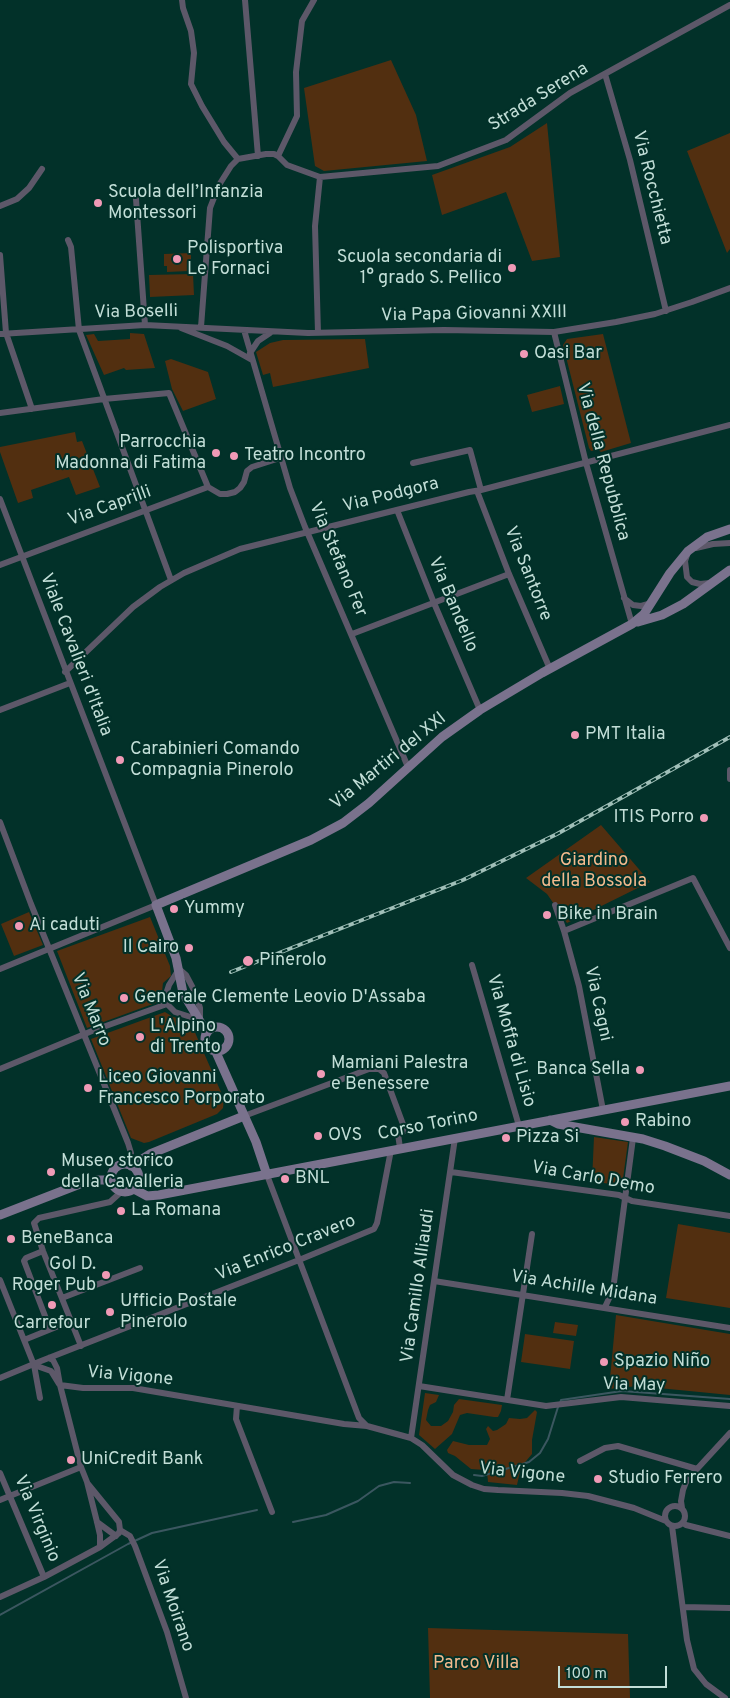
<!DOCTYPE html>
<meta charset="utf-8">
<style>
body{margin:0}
#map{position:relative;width:730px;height:1698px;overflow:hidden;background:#023129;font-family:Overpass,sans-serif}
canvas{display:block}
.scale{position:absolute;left:558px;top:1666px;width:109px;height:22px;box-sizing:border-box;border:2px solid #c2ded7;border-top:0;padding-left:6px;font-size:15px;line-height:18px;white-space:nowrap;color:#c2ded7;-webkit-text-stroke:4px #023129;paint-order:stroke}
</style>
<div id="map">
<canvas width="730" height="1698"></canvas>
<div class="scale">100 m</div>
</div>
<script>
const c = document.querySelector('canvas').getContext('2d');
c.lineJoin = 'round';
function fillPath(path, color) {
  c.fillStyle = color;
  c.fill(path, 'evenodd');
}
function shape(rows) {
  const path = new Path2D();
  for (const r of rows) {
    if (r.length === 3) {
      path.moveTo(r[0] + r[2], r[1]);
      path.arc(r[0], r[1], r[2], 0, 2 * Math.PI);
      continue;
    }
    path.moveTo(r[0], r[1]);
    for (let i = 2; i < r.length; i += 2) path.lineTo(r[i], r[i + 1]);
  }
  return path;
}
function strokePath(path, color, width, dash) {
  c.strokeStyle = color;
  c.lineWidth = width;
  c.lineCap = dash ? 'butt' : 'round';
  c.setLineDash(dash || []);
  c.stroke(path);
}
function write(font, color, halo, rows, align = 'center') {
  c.font = font + ' Overpass,sans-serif';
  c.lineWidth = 4;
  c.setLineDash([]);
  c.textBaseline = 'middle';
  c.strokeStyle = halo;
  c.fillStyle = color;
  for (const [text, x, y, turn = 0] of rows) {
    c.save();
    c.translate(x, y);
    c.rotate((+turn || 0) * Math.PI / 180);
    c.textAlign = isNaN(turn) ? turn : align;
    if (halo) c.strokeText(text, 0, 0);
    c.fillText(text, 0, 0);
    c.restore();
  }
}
fillPath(shape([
 [391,60,416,115,427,161,324,171,315,166,304,88],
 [547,123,560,257,532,261,506,192,442,215,432,175,510,147],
 [730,133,730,249,727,253,687,151],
 [191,253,191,264,188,265,189,271,167,272,167,266,164,266,164,254],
 [193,274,194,295,150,297,149,275],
 [130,333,144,334,155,368,126,370,124,368,104,375,86,335,94,334,98,341,130,339],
 [603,334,631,443,601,452,598,450,591,451,589,448,563,345,567,339],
 [365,339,369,368,273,387,270,373,263,375,256,352,270,343,283,340],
 [171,359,208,372,216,399,183,411,172,389,165,361],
 [560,386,564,404,532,412,527,395],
 [75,432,77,442,82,441,100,487,76,495,69,477,31,490,33,498,18,503,0,452,0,447],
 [601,825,650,882,567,923,547,894,526,878],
 [29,912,43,945,14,956,1,924],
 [150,917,170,966,171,976,163,983,161,1001,87,1028,57,951],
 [165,1012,173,1017,190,1021,224,1099,223,1108,217,1114,149,1142,144,1143,131,1138,91,1039],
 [594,1137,628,1142,622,1186,592,1181],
 [678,1224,730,1233,730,1308,666,1298],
 [616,1315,730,1334,730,1395,638,1386,609,1389],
 [555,1322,578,1325,576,1336,553,1333],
 [525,1334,574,1341,570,1369,521,1362],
 [425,1393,439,1395,436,1402,430,1405,428,1410,426,1420,431,1426,441,1426,448,1421,453,1412,454,1405,459,1399,502,1405,501,1411,498,1417,494,1417,467,1413,460,1415,452,1434,435,1449,419,1435],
 [535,1410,537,1412,532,1440,532,1454,521,1467,517,1485,488,1482,487,1472,485,1470,471,1469,455,1456,448,1453,447,1450,453,1441,469,1445,487,1445,490,1439,486,1429,488,1426,493,1431,497,1430,506,1424,509,1418,520,1419,527,1418],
 [428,1628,628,1634,630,1698,430,1698]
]), '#522f10');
strokePath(shape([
 [560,1403,561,1400,622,1391,730,1399],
 [474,1475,482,1476,529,1462,540,1453,548,1439,558,1407],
 [293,1522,326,1515,358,1501,379,1486,394,1482,410,1483],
 [0,1615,128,1544,152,1533,257,1510]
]), '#3b5760', 2);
strokePath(shape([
 [182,0,183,8,191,31,194,53,191,84,202,106,224,142,238,159],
 [245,0,258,156],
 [605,74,630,160,666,311],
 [278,156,297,116,296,72,302,21,314,0],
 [238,159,266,154,274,154,278,156,287,165,320,177,438,166,506,140,570,93,730,5],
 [136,199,145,325],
 [0,206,17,199,29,188,42,169],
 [68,240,71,247,79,330,171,580],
 [0,255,6,333,32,409],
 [201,327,210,208,219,185,231,166,238,159],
 [181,328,227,346,252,360],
 [244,330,290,488,305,527,408,767],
 [554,332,586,463,632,624],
 [318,333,315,226,320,177],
 [0,334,145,325,308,333,444,330,554,332,616,322,655,314,692,302,730,288],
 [250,353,258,341,270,333],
 [0,413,104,399,169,393,208,487],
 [413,463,470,450,481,490],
 [477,491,509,574,550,669],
 [0,499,156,905,0,969],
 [397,510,434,603,480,710],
 [696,548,713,544,730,543],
 [687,555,685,561,687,577,692,582,700,584,710,583],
 [0,565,208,487,220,494,227,494,235,492,240,488,244,482,247,471,252,467,280,458],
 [624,598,633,605,641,606,652,603],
 [352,634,509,574],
 [65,672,133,607,160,587,184,573,240,549,469,492,481,490,730,425],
 [0,710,70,683],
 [730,770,730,779],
 [0,822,31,904,128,1143,131,1153,125,1165],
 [555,905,564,931,579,986,603,1110],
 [564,931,693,878,730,948],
 [472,965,519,1126],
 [179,969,186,975,195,992,200,1008,200,1020,175,1012,167,1004,166,994,169,985,179,969],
 [0,1069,92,1031,167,1004],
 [244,1116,369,1069,379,1069,384,1073,404,1127,403,1132,398,1134,400,1148],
 [451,1172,619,1195,632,1201,730,1216],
 [267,1175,359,1418,366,1425],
 [43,1251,26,1258,24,1261,50,1329],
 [0,1280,34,1365,40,1398],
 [434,1281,730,1328],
 [62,1298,140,1268],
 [605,1307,613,1290,633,1138],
 [24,1340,71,1321],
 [81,1346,43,1251,34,1223,39,1218,110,1202,121,1192],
 [49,1358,53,1360,57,1368,60,1385,81,1467,87,1482,97,1522,100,1535,100,1547],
 [34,1365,51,1371,59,1384],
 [0,1378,41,1361,299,1260,374,1229,377,1223,391,1150],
 [60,1385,83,1388,133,1388,344,1424,367,1426,411,1438,422,1445,453,1475,472,1485,484,1489,498,1490,562,1493,588,1496,634,1508,666,1521],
 [419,1386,546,1406,621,1397,730,1406],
 [507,1400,532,1234],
 [237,1406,236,1419,272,1512],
 [411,1438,455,1138],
 [580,1461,605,1448,618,1446,697,1469,730,1433],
 [0,1473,44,1577],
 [0,1500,81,1467],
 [675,1516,10],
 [682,1508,681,1501,683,1490,686,1482,697,1469],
 [97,1522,116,1536],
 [683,1523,686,1525,730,1536],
 [672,1526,687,1640,694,1669,706,1684,725,1698],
 [120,1530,130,1536,135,1546,167,1632,186,1698],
 [0,1597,44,1577,100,1547,119,1533,120,1530,119,1522,88,1484],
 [683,1607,730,1608]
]), '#5d5869', 6);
strokePath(shape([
 [638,622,662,615,683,604,730,570],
 [217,1039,12],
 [207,1033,183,993,176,958,156,905,311,840,343,823,369,803,442,737,480,710,542,673,632,624,644,614,670,573,688,551,707,537,730,529],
 [215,1050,256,1142,267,1175],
 [550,1120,558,1124,643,1139,665,1146,704,1161,730,1175],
 [125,1178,14],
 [131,1166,150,1154,244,1116],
 [134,1189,147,1196,159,1195,730,1086],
 [0,1215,80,1184,98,1180,111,1180]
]), '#7a728d', 9);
const rail = shape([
 [231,972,463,880,557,834,730,737]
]);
strokePath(rail, '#a0bfb8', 4);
strokePath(rail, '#023129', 2, [5.5]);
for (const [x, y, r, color] of [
 [98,203,5,"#f09ab6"],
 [177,259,5,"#f09ab6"],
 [512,268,5,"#f09ab6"],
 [524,354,5,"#f09ab6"],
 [216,453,5,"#f09ab6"],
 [234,456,5,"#f09ab6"],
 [575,735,5,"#f09ab6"],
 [120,760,5,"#f09ab6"],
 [704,818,5,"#f09ab6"],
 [174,909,5,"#f09ab6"],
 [547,915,5,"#f09ab6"],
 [19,926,5,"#f09ab6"],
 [189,948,5,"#f09ab6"],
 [248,961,6,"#f09ab6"],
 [124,998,5,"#f09ab6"],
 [140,1037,5,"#f09ab6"],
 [640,1070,5,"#f09ab6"],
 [321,1074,5,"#f09ab6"],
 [88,1088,5,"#f09ab6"],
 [625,1122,5,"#f09ab6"],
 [318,1136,5,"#f09ab6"],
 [506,1138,5,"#f09ab6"],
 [51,1172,5,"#f09ab6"],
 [285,1179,5,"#f09ab6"],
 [121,1211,5,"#f09ab6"],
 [11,1239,5,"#f09ab6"],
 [106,1275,5,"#f09ab6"],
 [52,1305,5,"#f09ab6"],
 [110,1312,5,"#f09ab6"],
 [604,1362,5,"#f09ab6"],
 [71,1460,5,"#f09ab6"],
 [598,1479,5,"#f09ab6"]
]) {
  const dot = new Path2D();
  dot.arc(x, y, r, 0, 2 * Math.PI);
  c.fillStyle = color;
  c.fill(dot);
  strokePath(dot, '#023129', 2);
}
write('18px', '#c2ded7', '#023129', [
 ["Strada Serena",539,98,-32],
 ["Via Rocchietta",651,188,76],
 ["Via Boselli",136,313,-1],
 ["Via Papa Giovanni XXIII",474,315,-1],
 ["Via della Repubblica",602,462,75],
 ["Via Podgora",391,496,-14],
 ["Via Caprilli",110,507,-20],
 ["Via Stefano Fer",337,560,67],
 ["Via Santorre",527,574,68],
 ["Via Bandello",452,605,67],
 ["Viale Cavalieri d'Italia",75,655,69],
 ["Via Martiri del XXI",389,762,-39],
 ["Via Cagni",597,1004,78],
 ["Via Marro",90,1010,68],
 ["Via Moffa di Lisio",510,1041,74],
 ["Corso Torino",428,1126,-11],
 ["Via Carlo Demo",593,1179,10],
 ["Via Enrico Cravero",286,1249,-22],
 ["Via Camillo Alliaudi",419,1286,-82],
 ["Via Achille Midana",584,1289,9],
 ["Via Vigone",130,1377,5],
 ["Via May",634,1386,1],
 ["Via Vigone",522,1474,6],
 ["Via Virginio",36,1519,67],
 ["Via Moirano",172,1606,71]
]);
write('18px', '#c2ded7', '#023129', [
 ["Scuola dell’Infanzia",108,193],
 ["Montessori",108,214],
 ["Polisportiva",187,249],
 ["Le Fornaci",187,270],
 ["Scuola secondaria di",502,258,"right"],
 ["1° grado S. Pellico",502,279,"right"],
 ["Oasi Bar",534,354],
 ["Parrocchia",206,443,"right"],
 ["Madonna di Fatima",206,464,"right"],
 ["Teatro Incontro",244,456],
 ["PMT Italia",585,735],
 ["Carabinieri Comando",130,750],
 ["Compagnia Pinerolo",130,771],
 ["ITIS Porro",694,818,"right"],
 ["Yummy",184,909],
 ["Bike in Brain",557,915],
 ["Ai caduti",29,926],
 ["Il Cairo",179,948,"right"],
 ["Pinerolo",259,961],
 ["Generale Clemente Leovio D'Assaba",134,998],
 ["L'Alpino",150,1027],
 ["di Trento",150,1048],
 ["Mamiani Palestra",331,1064],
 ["e Benessere",331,1085],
 ["Banca Sella",630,1070,"right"],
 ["Liceo Giovanni",98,1078],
 ["Francesco Porporato",98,1099],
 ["Rabino",635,1122],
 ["OVS",328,1136],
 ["Pizza Si",516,1138],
 ["Museo storico",61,1162],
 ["della Cavalleria",61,1183],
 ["BNL",295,1179],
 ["La Romana",131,1211],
 ["BeneBanca",21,1239],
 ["Gol D.",96,1265,"right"],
 ["Roger Pub",96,1286,"right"],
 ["Ufficio Postale",120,1302],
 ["Pinerolo",120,1323],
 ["Carrefour",52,1324,"center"],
 ["Spazio Niño",614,1362],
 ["UniCredit Bank",81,1460],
 ["Studio Ferrero",608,1479]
], 'left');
write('18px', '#f4ba8d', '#023129', [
 ["Giardino",594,861],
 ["della Bossola",594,882],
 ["Parco Villa",476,1664]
]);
</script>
